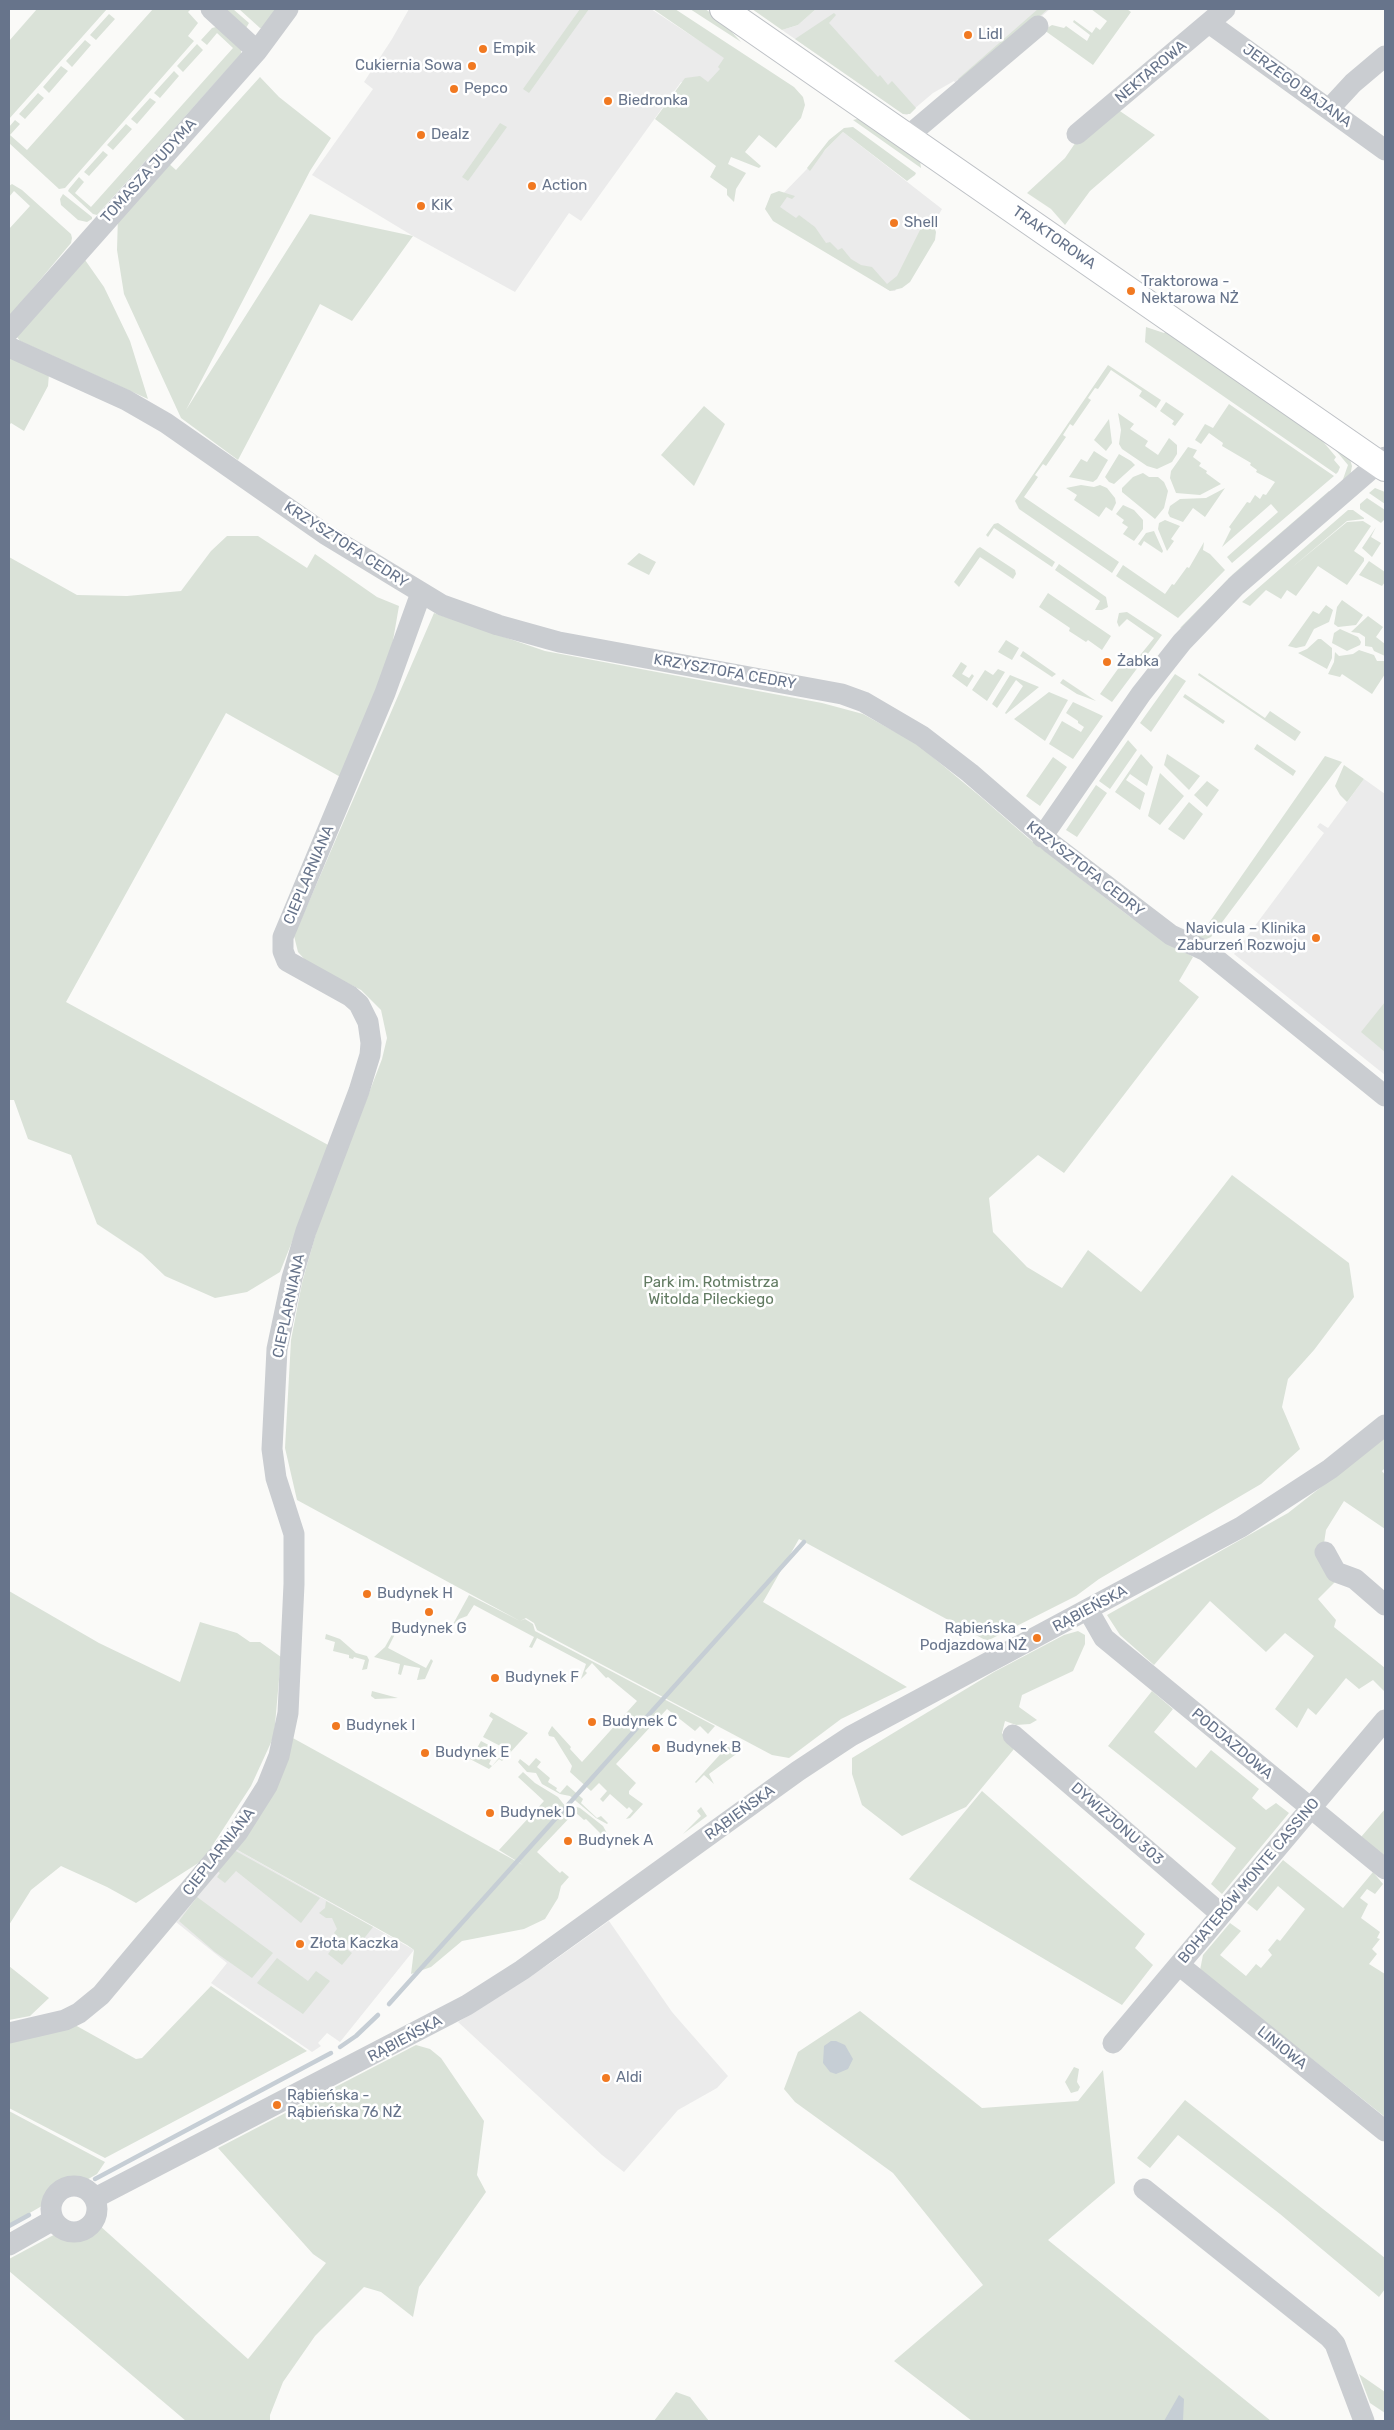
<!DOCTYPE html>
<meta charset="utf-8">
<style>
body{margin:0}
#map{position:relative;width:1394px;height:2430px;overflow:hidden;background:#fafaf8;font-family:Rubik,sans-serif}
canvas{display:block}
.frame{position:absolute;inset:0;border:10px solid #67748b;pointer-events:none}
</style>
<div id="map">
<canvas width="1394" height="2430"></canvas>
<div class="frame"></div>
</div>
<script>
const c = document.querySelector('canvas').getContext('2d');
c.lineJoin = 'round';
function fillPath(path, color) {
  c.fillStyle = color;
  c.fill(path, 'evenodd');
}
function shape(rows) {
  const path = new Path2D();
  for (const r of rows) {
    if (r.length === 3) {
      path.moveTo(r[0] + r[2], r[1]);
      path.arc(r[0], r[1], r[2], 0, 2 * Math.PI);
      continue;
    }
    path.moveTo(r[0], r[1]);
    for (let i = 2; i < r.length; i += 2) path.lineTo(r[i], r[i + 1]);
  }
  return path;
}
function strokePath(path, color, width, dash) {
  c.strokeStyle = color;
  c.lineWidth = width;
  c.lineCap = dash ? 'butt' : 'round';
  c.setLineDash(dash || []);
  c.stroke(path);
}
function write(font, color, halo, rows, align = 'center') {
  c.font = font + ' Rubik,sans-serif';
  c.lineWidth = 5;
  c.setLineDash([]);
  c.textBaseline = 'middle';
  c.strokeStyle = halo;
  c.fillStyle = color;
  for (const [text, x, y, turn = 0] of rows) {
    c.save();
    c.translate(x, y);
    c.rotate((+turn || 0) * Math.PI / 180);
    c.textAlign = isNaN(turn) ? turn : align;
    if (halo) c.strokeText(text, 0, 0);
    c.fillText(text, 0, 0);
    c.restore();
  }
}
fillPath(shape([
 [409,9,651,9,730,61,708,84,681,82,581,221,569,213,515,292,413,236,312,175,373,89,364,82,392,39],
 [816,9,1050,9,972,76,957,85,954,81,933,93,907,115,903,114,782,30,798,25],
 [843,132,942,209,895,291,890,291,768,209],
 [1364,779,1385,794,1385,1075,1234,954,1324,833,1317,827,1320,823,1328,828],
 [234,1848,414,1950,340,2042,327,2033,318,2043,321,2046,312,2052,211,1983,227,1963,176,1922],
 [609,1921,672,2012,728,2076,717,2088,678,2110,624,2172,602,2155,458,2022,549,1964]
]), '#ebebeb');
fillPath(shape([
 [37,9,107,9,9,119,9,41],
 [153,9,191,9,188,12,198,23,188,36,194,41,65,188,59,189,9,143,9,127,15,120,20,124,10,135,27,150],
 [225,9,233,9,249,23,243,33],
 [239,9,277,9,263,28,260,28],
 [580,9,589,9,529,93,523,89],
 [653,9,675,9,794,87,803,97,805,105,801,118,776,148,759,135,745,152,761,166,759,168,731,157,728,164,746,173,736,189,734,202,727,195,727,189,710,177,716,166,655,119,685,78,700,76,708,82,720,69,718,67,724,58],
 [690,9,705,9,720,19,741,42],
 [752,9,816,9,798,25,782,30],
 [1038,9,1048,9,972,76,960,82,958,79],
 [1091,9,1127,9,1131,12,1093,65,1044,30,1052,25,1064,28,1066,26,1087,41,1090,35,1073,22,1074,20,1092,33,1096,27,1100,30,1107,21],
 [834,13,836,15,829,23,878,77,880,75,888,85,892,81,916,108,910,114,903,114,795,39],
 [109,14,115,19,96,40,90,35],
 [216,27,241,49,241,54,97,215,93,214,68,191,69,189,79,177,84,182,75,193,91,207,233,48,217,33,207,45,201,40,212,28],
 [85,40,91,45,72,67,66,61],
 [197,44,203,50,183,72,177,66],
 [61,66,68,71,49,93,43,87],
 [174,71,179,76,160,98,154,93],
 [260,77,279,97,331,138,310,171,186,410,310,214,413,236,352,321,320,304,238,460,181,418,124,294,117,250,118,215,167,162,176,170],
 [38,93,44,98,25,119,19,114],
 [150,98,156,102,137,124,131,119],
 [1114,107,1155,135,1090,191,1065,225,1051,209,1027,193,1065,158,1080,136],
 [857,119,862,120,920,160,921,168,853,120],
 [500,123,507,127,468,181,462,177],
 [126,124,132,129,113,150,107,145],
 [853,127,916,173,915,175,907,181,843,132,825,150,810,171,807,168,829,140,844,128],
 [103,151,108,155,89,176,84,172],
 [12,184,22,190,71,234,72,238,71,243,9,317,9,229,30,206,14,191,9,197,9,186],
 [779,191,795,196,792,199,787,197,780,207,796,218,799,215,815,227,826,243,830,242,838,250,842,248,851,259,861,265,872,267,887,284,897,276,922,226,927,223,933,224,936,232,935,240,910,282,902,288,890,291,773,221,765,209,771,194],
 [63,194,92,217,92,219,87,222,78,220,61,205,60,199],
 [83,257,104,287,130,341,148,399,20,341,17,337],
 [1146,327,1164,333,1167,330,1315,432,1336,457,1334,460,1340,467,1338,472,1336,474,1145,342],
 [9,354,49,374,48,386,24,431,11,423,9,426],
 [1108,365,1161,400,1156,408,1139,396,1142,391,1111,370,1098,389,1095,388,1088,398,1091,400,1073,426,1070,424,1063,435,1066,437,1046,466,1043,464,1035,475,1038,477,1024,497,1119,562,1112,573,1019,509,1015,501],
 [1166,402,1184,414,1175,426,1172,424,1174,421,1160,411],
 [1229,404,1334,476,1232,563,1227,557,1278,512,1271,504,1222,547,1231,529,1229,527,1247,502,1250,503,1255,495,1260,499,1263,494,1266,495,1275,482,1256,472,1257,470,1250,465,1251,463,1222,446,1223,443,1209,433,1201,444,1195,440,1205,424,1213,428],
 [704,406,725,424,694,486,661,455],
 [1118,413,1134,424,1130,429,1148,441,1145,446,1158,455,1169,438,1177,445,1177,454,1172,462,1157,469,1147,466,1122,449,1119,444,1121,430],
 [1109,419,1112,443,1106,451,1094,440],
 [1188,447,1197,450,1193,457,1201,463,1199,466,1207,471,1206,473,1221,484,1200,495,1176,493,1170,478,1171,471],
 [1333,447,1350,459,1352,466,1350,477,1342,482,1348,465],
 [1094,451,1108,460,1097,479,1093,482,1069,477,1081,459,1087,462],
 [1119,454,1131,461,1135,465,1114,484,1109,482,1105,477],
 [1143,473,1149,477,1158,477,1164,482,1168,491,1164,508,1155,519,1122,492,1122,488,1133,477],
 [1081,485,1094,487,1100,485,1107,488,1115,498,1116,503,1112,511,1106,507,1099,517,1074,500,1077,495,1066,488],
 [1225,488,1205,517,1193,508,1183,522,1170,517,1168,513,1170,506,1180,499,1206,498],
 [1375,488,1385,492,1385,504,1369,493],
 [1329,491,1332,493,1185,627,1180,628,1233,574],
 [1367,498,1385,510,1385,519,1381,523,1360,509,1360,504],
 [1123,505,1134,510,1143,520,1143,529,1134,541,1123,534,1128,527,1122,523,1124,520,1116,514],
 [1348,510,1353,510,1364,518,1364,519,1347,521,1290,569,1347,522,1363,521,1371,526,1354,551,1364,558,1364,561,1347,585,1318,566,1296,596,1287,590,1281,599,1266,590,1250,606,1242,602],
 [1165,520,1180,526,1171,539,1174,541,1167,551,1158,529,1159,523],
 [998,523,1055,562,1052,567,994,528,988,537,986,535,994,524],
 [1376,527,1371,537,1381,543,1372,557,1362,548],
 [1154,531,1163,551,1162,553,1144,541,1141,546,1138,544,1146,533],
 [227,536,258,536,307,568,315,554,377,597,399,606,391,652,344,779,226,713,66,1002,330,1146,280,1272,247,1292,215,1298,165,1276,142,1254,97,1224,71,1155,28,1139,14,1100,9,1100,9,557,77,595,127,596,181,591,211,551],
 [1204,542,1203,550,1210,554,1225,570,1178,618,1116,576,1123,565,1165,594,1172,584,1174,585,1187,567,1189,568],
 [980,547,1015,570,1016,574,1013,579,980,557,959,587,954,582,977,549],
 [639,553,656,562,649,575,627,564],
 [1369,561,1385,572,1385,582,1382,586,1359,575],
 [1059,564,1106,597,1108,607,1102,610,1095,610,1100,601,1055,570],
 [1048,593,1111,636,1102,650,1088,640,1086,642,1069,631,1070,628,1039,607],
 [1342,600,1363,615,1356,625,1338,627,1334,624,1337,607],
 [1326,605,1333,610,1329,622,1314,629,1305,646,1296,648,1288,646,1313,611,1319,614],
 [1127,612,1162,635,1112,702,1100,694,1125,659,1133,664,1154,638,1127,619,1119,627,1117,622,1119,613],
 [434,613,545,651,822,703,863,714,917,744,981,797,1028,838,1129,916,1193,957,1179,981,1199,997,1064,1173,1038,1155,989,1198,993,1232,1027,1267,1062,1288,1088,1250,1141,1292,1232,1175,1349,1263,1354,1297,1314,1350,1288,1379,1282,1407,1300,1449,1261,1484,1099,1579,1076,1596,987,1641,799,1539,763,1602,907,1687,841,1719,789,1758,772,1755,537,1630,534,1623,526,1618,520,1621,525,1619,533,1624,535,1631,715,1726,708,1734,700,1726,695,1731,667,1709,616,1764,636,1783,629,1791,629,1794,643,1804,630,1818,626,1819,633,1811,629,1807,627,1809,610,1794,603,1802,600,1799,607,1791,599,1783,591,1791,570,1772,572,1766,554,1737,549,1736,548,1733,552,1726,571,1747,570,1749,582,1762,637,1701,608,1677,606,1678,592,1663,585,1671,587,1673,581,1679,586,1664,537,1638,532,1648,529,1647,534,1637,474,1605,467,1616,459,1619,452,1626,469,1595,520,1621,297,1500,285,1448,291,1340,302,1283,318,1226,382,1059,387,1038,381,1010,361,990,307,962,298,952,294,936],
 [1368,616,1383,627,1376,637,1385,644,1385,656,1374,651,1372,647,1365,646,1365,637,1359,633,1351,632],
 [1340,629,1358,637,1361,642,1360,645,1347,651,1332,643,1334,633],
 [1318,639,1321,639,1332,648,1332,658,1327,669,1298,653,1307,649],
 [1006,640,1019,648,1012,660,998,652],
 [1359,650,1374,655,1377,661,1385,661,1385,674,1372,694,1342,674,1340,677,1328,674,1334,662,1335,652,1339,656,1353,654],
 [1023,651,1056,674,1052,677,1040,669,1020,656],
 [961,662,967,666,962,674,969,678,972,674,974,676,967,687,952,676],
 [998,669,1005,672,987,701,972,690,985,670,993,675],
 [1199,673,1265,718,1270,711,1301,732,1295,741,1198,675],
 [1175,674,1186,681,1151,732,1140,723],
 [1010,675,1039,687,1006,714,1005,713,1023,686,1016,680,997,708,992,704],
 [1063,679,1096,701,1077,694,1060,683],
 [1049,692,1068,700,1045,741,1014,719],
 [1185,694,1225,721,1223,724,1183,697],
 [1073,702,1103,716,1073,759,1049,744,1062,721,1081,732,1084,727,1078,723,1078,721,1066,713],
 [1128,740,1137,750,1110,789,1099,781],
 [1257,744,1296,771,1293,776,1254,749],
 [1141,754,1153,767,1147,786,1130,774,1126,780,1145,793,1140,810,1115,792],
 [1167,754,1200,776,1189,790,1164,765],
 [1325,756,1342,762,1211,937,1202,941,1189,933,1204,930],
 [1053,757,1067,767,1040,806,1026,796],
 [1344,765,1364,779,1347,802,1340,795,1335,786],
 [1160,773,1184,796,1160,825,1148,816],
 [1207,781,1219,790,1207,807,1194,795],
 [1096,785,1107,793,1077,837,1066,830],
 [1189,802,1203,814,1184,840,1168,829],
 [1385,1002,1385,1052,1361,1032],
 [1385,1437,1385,1468,1382,1471,1385,1475,1385,1529,1344,1501,1326,1530,1321,1564,1336,1581,1318,1599,1336,1620,1334,1627,1385,1668,1385,1692,1373,1680,1359,1689,1346,1678,1316,1715,1308,1708,1297,1728,1275,1709,1314,1656,1285,1633,1266,1652,1210,1601,1154,1665,1120,1635,1107,1615,1288,1513],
 [9,1591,99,1643,180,1682,200,1622,237,1633,250,1642,260,1642,281,1657,274,1736,251,1786,203,1860,136,1903,107,1887,61,1866,31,1890,9,1925],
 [394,1631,396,1632,388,1648,426,1668,431,1659,433,1661,425,1679,417,1680,420,1668,404,1665,401,1675,398,1674,400,1664,374,1657,385,1647],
 [1078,1631,1085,1635,1085,1644,1073,1671,1022,1695,1019,1707,1037,1720,1030,1724,1016,1725,1005,1721,1002,1733,1014,1749,966,1807,902,1836,862,1805,852,1774,852,1758,994,1672,1064,1635],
 [326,1634,340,1639,356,1653,367,1656,369,1660,367,1669,362,1670,365,1660,354,1657,353,1659,349,1658,349,1655,333,1651,335,1642,325,1639],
 [372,1691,398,1698,375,1699,371,1696],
 [1152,1691,1173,1709,1154,1732,1196,1768,1211,1750,1259,1789,1252,1798,1266,1810,1276,1803,1289,1813,1222,1894,1211,1884,1236,1848,1108,1746],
 [491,1712,528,1733,509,1754,506,1749,483,1737,493,1719,489,1716],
 [291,1737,523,1865,499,1850,544,1801,518,1777,523,1772,535,1783,558,1797,565,1806,570,1805,580,1808,603,1826,608,1835,605,1838,586,1819,584,1820,575,1812,537,1852,560,1873,562,1871,569,1877,561,1886,558,1898,545,1919,524,1929,462,1941,431,1967,411,1974,414,1950,407,1945,234,1848],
 [481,1741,496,1749,489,1764,492,1766,503,1753,506,1756,502,1761,499,1759,489,1769,468,1758,469,1753,473,1755],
 [718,1742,739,1752,709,1774,714,1784,704,1775,696,1783,695,1782,725,1749],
 [536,1758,541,1762,537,1767,550,1778,548,1782,557,1788,556,1790,560,1793,567,1785,583,1799,581,1803,597,1818,601,1816,608,1823,607,1824,596,1818,570,1796,560,1794,542,1784,536,1773,527,1772,518,1762,520,1759,529,1766],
 [982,1791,1145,1934,1135,1948,1153,1965,1122,2005,909,1879],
 [701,1807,707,1816,683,1834,701,1816,697,1811],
 [1385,1809,1385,1857,1361,1837],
 [234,1850,320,1898,301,1923,236,1871,225,1883,217,1877,220,1873,217,1871],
 [1283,1860,1343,1908,1373,1872,1383,1884,1375,1894,1367,1889,1360,1898,1368,1904,1361,1918,1380,1932,1377,1938,1380,1939,1372,1949,1377,1954,1369,1964,1385,1974,1385,2117,1200,1970,1203,1955,1230,1923,1241,1931,1220,1955,1246,1976,1256,1964,1261,1968,1272,1955,1268,1950,1277,1939,1280,1941,1305,1909,1278,1886,1257,1911,1247,1903],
 [197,1897,273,1953,252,1978,215,1952,179,1921],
 [326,1901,373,1927,355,1950,334,1933,337,1929,332,1918,326,1918,319,1913,325,1908],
 [337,1942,352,1953,342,1965,328,1954],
 [277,1958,308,1981,316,1971,330,1981,303,2014,257,1983],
 [9,1966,49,1998,30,2016,9,2020],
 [211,1986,307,2051,105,2158,9,2108,9,2040,75,2025,136,2059,142,2058],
 [860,2011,982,2108,1078,2101,1103,2070,1115,2183,1048,2240,1271,2421,972,2421,894,2361,983,2285,893,2173,795,2102,784,2089,798,2052],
 [416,2045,430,2049,441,2058,484,2121,477,2175,486,2192,419,2287,413,2317,381,2292,364,2287,315,2336,283,2382,270,2415,270,2421,186,2421,9,2271,9,2259,89,2216,248,2359,326,2263,313,2254,218,2148],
 [1074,2067,1079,2069,1077,2082,1080,2087,1078,2091,1071,2093,1065,2082],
 [1185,2100,1385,2258,1385,2289,1379,2297,1280,2214,1178,2135,1150,2168,1137,2158],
 [9,2111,105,2162,97,2174,9,2225],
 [1359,2374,1385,2392,1385,2413,1370,2403],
 [676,2392,690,2397,709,2421,654,2421]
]), '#dae2d8');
fillPath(shape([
 [831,2041,836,2041,845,2045,853,2059,848,2069,836,2074,830,2072,823,2063,824,2046],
 [1179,2395,1184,2399,1183,2421,1164,2421]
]), '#c6ced5');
strokePath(shape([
 [389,2004,804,1542],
 [340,2047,356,2036,378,2015],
 [95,2179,331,2053],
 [9,2226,29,2215]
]), '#c6ced5', 4.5);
const major = shape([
 [723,9,1385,468]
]);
strokePath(major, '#bdc0c5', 28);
strokePath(shape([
 [211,9,257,51],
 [1209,23,1385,150],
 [1329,109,1353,83,1385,56],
 [1077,134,1225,9],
 [908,136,1038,26],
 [9,331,257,51,288,9],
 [9,347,126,400,166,423,325,534,442,605,498,625,559,642,842,694,864,702,922,736,970,773,1052,844,1171,935,1206,951,1385,1096],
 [1042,837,1141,694,1182,642,1236,586,1385,457],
 [1325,1552,1336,1572,1355,1579,1385,1605],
 [1088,1610,1104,1638,1385,1869],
 [1013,1735,1221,1914],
 [1179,1965,1385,2131],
 [9,2033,65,2020,79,2013,101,1995,238,1832,267,1786,279,1756,288,1713,294,1584,294,1534,276,1478,272,1449,277,1349,292,1278,306,1231,359,1091,370,1055,371,1043,368,1022,359,1004,350,996,287,961,283,951,283,937,385,693,421,593],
 [1113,2043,1385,1720],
 [74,2209,23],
 [1144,2189,1329,2337,1335,2344,1364,2421],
 [95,2198,467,2005,522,1970,798,1771,851,1736,1241,1527,1330,1469,1385,1425],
 [9,2245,53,2220]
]), '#cacdd1', 21);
strokePath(major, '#fff', 26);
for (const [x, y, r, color] of [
 [968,35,5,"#f17921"],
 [483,49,5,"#f17921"],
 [472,66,5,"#f17921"],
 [454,89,5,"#f17921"],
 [608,101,5,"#f17921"],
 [421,135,5,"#f17921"],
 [532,186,5,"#f17921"],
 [421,206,5,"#f17921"],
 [894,223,5,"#f17921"],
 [1131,291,5,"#f17921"],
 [1107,662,5,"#f17921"],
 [1316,938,5,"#f17921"],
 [367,1594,5,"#f17921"],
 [429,1612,5,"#f17921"],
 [1037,1638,5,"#f17921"],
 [495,1678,5,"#f17921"],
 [592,1722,5,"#f17921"],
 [336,1726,5,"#f17921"],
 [656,1748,5,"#f17921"],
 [425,1753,5,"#f17921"],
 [490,1813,5,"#f17921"],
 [568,1841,5,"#f17921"],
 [300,1944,5,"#f17921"],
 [606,2078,5,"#f17921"],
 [277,2105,5,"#f17921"]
]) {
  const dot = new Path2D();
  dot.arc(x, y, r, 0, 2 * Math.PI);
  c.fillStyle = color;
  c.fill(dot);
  strokePath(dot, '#fff', 2);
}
write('15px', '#67748b', '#fff', [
 ["Lidl",978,35],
 ["Empik",493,49],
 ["Cukiernia Sowa",462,66,"right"],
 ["Pepco",464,89],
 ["Biedronka",618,101],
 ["Dealz",431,135],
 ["Action",542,186],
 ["KiK",431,206],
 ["Shell",904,223],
 ["Traktorowa -",1141,282],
 ["Nektarowa NŻ",1141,299],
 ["Żabka",1117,662],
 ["Navicula – Klinika",1306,929,"right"],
 ["Zaburzeń Rozwoju",1306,946,"right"],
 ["Budynek H",377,1594],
 ["Budynek G",429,1629,"center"],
 ["Rąbieńska -",1027,1629,"right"],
 ["Podjazdowa NŻ",1027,1646,"right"],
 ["Budynek F",505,1678],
 ["Budynek C",602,1722],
 ["Budynek I",346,1726],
 ["Budynek B",666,1748],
 ["Budynek E",435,1753],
 ["Budynek D",500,1813],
 ["Budynek A",578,1841],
 ["Złota Kaczka",310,1944],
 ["Aldi",616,2078],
 ["Rąbieńska -",287,2096],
 ["Rąbieńska 76 NŻ",287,2113]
], 'left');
write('15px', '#67748b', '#fff', [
 ["NEKTAROWA",1151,72,-40],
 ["JERZEGO BAJANA",1297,86,36],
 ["TOMASZA JUDYMA",149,171,-48],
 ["TRAKTOROWA",1054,238,35],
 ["KRZYSZTOFA CEDRY",346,545,33],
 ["KRZYSZTOFA CEDRY",725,672,10],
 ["KRZYSZTOFA CEDRY",1085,869,38],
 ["CIEPLARNIANA",309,875,-67],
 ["CIEPLARNIANA",289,1306,-78],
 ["RĄBIEŃSKA",1090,1609,-28],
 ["PODJAZDOWA",1232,1744,40],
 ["RĄBIEŃSKA",740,1813,-36],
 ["DYWIZJONU 303",1117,1824,41],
 ["CIEPLARNIANA",219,1852,-52],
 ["BOHATERÓW MONTE CASSINO",1249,1881,-50],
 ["RĄBIEŃSKA",405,2039,-28],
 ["LINIOWA",1282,2048,39]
]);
write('15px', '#627b62', '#fff', [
 ["Park im. Rotmistrza",711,1283],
 ["Witolda Pileckiego",711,1300]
]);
</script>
